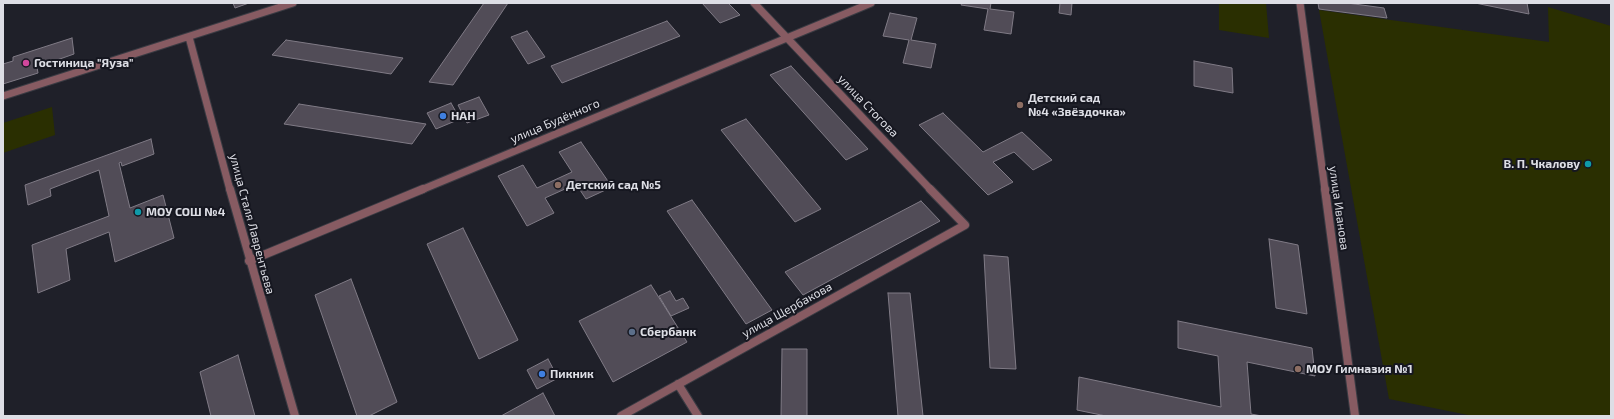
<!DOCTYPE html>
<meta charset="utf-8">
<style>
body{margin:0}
#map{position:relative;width:1614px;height:419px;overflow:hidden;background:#1f2029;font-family:"Exo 2",sans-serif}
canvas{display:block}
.frame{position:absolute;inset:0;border:4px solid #dddee5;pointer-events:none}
</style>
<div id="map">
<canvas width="1614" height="419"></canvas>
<div class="frame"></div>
</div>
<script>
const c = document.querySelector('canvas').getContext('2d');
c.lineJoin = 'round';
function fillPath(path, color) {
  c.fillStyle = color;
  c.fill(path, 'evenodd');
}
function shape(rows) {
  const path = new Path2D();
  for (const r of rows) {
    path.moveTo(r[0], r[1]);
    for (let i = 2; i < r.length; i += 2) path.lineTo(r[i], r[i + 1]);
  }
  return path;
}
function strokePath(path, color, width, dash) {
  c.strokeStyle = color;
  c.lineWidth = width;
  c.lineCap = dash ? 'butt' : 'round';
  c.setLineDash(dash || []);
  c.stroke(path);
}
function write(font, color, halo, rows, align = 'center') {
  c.font = font + ' "Exo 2",sans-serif';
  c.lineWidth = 4;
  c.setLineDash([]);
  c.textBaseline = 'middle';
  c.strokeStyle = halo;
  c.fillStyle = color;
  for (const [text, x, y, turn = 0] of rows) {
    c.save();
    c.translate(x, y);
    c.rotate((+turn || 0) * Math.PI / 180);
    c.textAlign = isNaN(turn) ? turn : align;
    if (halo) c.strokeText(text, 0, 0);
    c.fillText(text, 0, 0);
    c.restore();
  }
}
fillPath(shape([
 [1219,3,1266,3,1269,38,1219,30],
 [1548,7,1611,26,1611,416,1473,416,1389,399,1319,10,1549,42],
 [52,107,55,135,3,153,3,123]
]), '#2a2f01');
const building = shape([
 [233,3,249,3,235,8,233,3],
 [484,3,508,3,453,85,429,82,484,3],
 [702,3,728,3,740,15,720,23,702,3],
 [962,3,991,3,990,9,1014,12,1011,34,984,30,988,9,961,5,962,3],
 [1060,3,1072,3,1071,15,1059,13,1060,3],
 [1318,3,1347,3,1384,8,1387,18,1319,9,1318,3],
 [1475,3,1527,3,1529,14,1475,3],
 [890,13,917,18,911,40,936,44,931,68,903,63,909,40,883,36,890,13],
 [667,21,680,36,562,83,551,66,667,21],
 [527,31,545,57,528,64,511,37,527,31],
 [72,38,74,54,37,67,38,73,3,84,3,64,13,61,13,57,72,38],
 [286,40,403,58,391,74,272,55,286,40],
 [1194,61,1232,68,1233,93,1194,86,1194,61],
 [791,66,868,149,846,160,770,75,791,66],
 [479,97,489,115,467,123,458,105,479,97],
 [451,103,460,119,436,129,427,113,451,103],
 [299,104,426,124,412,144,284,124,299,104],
 [943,113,983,152,1022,132,1052,160,1033,170,1014,152,993,162,1013,182,988,195,919,125,943,113],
 [746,119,821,209,795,222,721,130,746,119],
 [151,139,154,154,122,166,121,162,119,163,130,208,163,195,174,238,115,262,109,232,66,249,70,280,38,293,32,245,109,216,99,170,50,189,51,196,28,205,25,185,151,139],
 [581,142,612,187,586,199,576,184,545,198,554,213,527,226,498,176,523,165,537,188,572,172,559,152,581,142],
 [692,200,772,310,746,324,667,211,692,200],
 [921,201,940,221,803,295,785,272,921,201],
 [463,228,518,340,479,359,427,244,463,228],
 [1269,239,1298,245,1307,314,1276,308,1269,239],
 [984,255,1008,257,1016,369,990,368,984,255],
 [351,279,397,402,369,416,357,416,315,295,351,279],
 [651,285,687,342,613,382,579,321,651,285],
 [670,291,676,301,683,298,689,308,671,316,659,296,670,291],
 [888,293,910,293,923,416,898,416,888,293],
 [1178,321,1312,348,1315,376,1247,362,1251,414,1262,416,1106,416,1077,410,1079,377,1221,407,1218,356,1178,348,1178,321],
 [782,349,807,349,807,416,781,416,782,349],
 [238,355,255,416,211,416,200,372,238,355],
 [548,359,558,378,537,389,527,370,548,359],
 [543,393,555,416,501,416,543,393]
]);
fillPath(building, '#514c57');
strokePath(building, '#807b86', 1);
const minorFar1 = shape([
 [754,3,931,190],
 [189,37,230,190],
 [3,96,293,3],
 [421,190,871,3]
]);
const minor = shape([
 [230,189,295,416],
 [249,261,423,189],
 [678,384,698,416],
 [621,416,965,225,930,189]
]);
const tertiaryFar1 = shape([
 [1300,3,1325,190]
]);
const tertiary = shape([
 [1325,189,1355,416]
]);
strokePath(minorFar1, '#3a3b43', 9);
strokePath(minor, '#3a3b43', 10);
strokePath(tertiaryFar1, '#3a3b43', 9);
strokePath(tertiary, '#3a3b43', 10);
strokePath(minorFar1, '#875b62', 7);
strokePath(minor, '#875b62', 8);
strokePath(tertiaryFar1, '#875b62', 7);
strokePath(tertiary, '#875b62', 8);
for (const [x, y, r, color] of [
 [26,63,4,"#d1479c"],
 [1020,105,4,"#8d6e63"],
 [443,116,4,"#3f7fe0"],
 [1588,164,4,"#0f9aa8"],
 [558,185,4,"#8d6e63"],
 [138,212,4,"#0f9aa8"],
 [632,332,4,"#5c6f8a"],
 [1298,369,4,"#8d6e63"],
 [542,374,4,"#3f7fe0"]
]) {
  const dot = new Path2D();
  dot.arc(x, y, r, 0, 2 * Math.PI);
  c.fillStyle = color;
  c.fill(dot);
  strokePath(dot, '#161720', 1.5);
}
write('bold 12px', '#dddee5', '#161720', [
 ["Гостиница \"Яуза\"",34,63],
 ["Детский сад",1028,98],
 ["№4 «Звёздочка»",1028,112],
 ["НАН",451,116],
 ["В. П. Чкалову",1580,164,"right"],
 ["Детский сад №5",566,185],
 ["МОУ СОШ №4",146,212],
 ["Сбербанк",640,332],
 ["МОУ Гимназия №1",1306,369],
 ["Пикник",550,374]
], 'left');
write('12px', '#dddee5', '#161720', [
 ["улица Стогова",868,106,46],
 ["улица Будённого",555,121,-23],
 ["улица Иванова",1339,208,82],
 ["улица Сталя Лаврентьева",252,224,75],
 ["улица Щербакова",787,310,-29]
]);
</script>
